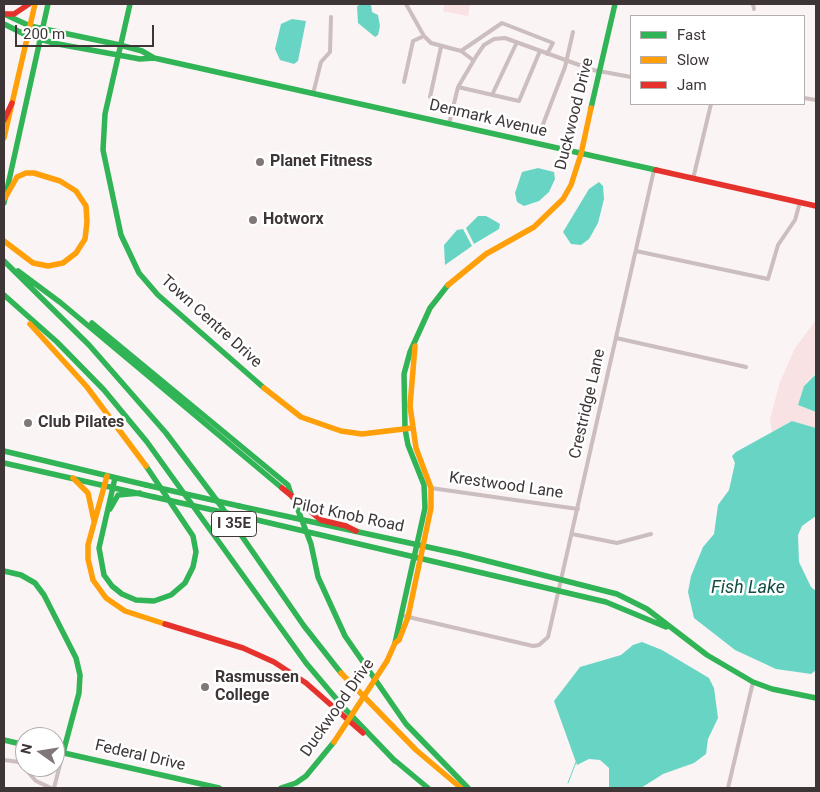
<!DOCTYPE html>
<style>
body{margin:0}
#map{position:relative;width:820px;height:792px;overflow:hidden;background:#faf4f4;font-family:Roboto,sans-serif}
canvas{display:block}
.frame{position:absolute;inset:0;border:5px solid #3e3536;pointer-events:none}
.legend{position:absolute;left:630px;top:15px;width:175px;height:90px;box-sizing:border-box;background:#fff;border:1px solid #b2aeaf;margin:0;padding:6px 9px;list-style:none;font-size:15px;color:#3e3536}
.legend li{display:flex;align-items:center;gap:10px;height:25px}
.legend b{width:25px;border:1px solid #b2aeaf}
.north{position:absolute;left:15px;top:727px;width:50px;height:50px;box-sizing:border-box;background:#fff;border:1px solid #b2aeaf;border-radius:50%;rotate:283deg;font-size:14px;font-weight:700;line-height:20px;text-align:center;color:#3e3536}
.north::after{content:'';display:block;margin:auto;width:18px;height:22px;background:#807878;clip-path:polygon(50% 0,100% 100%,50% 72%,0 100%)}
.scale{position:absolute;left:15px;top:25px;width:139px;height:22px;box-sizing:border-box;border:2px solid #3e3536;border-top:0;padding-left:6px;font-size:15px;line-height:18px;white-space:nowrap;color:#3e3536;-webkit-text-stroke:4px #fff;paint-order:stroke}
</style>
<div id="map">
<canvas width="820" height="792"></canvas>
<div class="frame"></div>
<ul class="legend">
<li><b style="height:6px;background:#30b455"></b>Fast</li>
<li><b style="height:6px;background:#ff9f0a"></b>Slow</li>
<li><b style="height:6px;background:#e5322d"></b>Jam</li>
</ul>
<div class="north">N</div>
<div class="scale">200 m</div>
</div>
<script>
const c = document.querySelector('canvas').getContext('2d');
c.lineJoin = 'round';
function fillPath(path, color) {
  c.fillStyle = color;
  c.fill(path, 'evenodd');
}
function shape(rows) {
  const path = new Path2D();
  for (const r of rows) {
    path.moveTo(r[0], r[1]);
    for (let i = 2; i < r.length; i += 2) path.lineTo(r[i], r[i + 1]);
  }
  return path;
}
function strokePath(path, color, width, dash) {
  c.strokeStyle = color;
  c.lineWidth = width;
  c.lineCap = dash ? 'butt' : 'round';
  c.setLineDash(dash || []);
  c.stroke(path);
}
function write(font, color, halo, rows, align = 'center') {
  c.font = font + ' Roboto,sans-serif';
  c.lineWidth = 5;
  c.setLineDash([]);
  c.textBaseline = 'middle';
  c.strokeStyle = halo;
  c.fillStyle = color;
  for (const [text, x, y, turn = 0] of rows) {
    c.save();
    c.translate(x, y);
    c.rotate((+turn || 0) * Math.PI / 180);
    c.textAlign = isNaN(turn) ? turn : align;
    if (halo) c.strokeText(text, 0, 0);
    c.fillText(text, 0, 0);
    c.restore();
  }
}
fillPath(shape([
 [445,4,470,4,468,16,443,11],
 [816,320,816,373,805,384,799,405,816,412,816,428,792,421,772,432,770,419,780,382,795,348]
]), '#f8e2e4');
fillPath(shape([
 [362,4,371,4,372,12,378,15,380,26,378,35,375,37,358,23,357,6],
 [292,19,306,21,298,61,294,64,280,60,275,49,281,24],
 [538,168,554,172,555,179,549,192,539,201,524,206,517,202,515,193,522,172],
 [599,182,603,186,604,199,598,223,589,239,581,245,571,244,563,232,589,189],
 [478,216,486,216,495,221,500,224,499,229,474,244,466,228],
 [463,229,472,246,445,265,444,245,457,230],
 [816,374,816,412,798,405,804,386],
 [792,421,816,428,816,516,802,526,798,535,799,562,811,587,816,591,816,670,811,674,776,669,735,650,694,618,688,592,691,576,703,547,714,534,718,505,729,490,735,463,732,456,736,452],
 [642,642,662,650,709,678,714,688,718,718,708,739,706,754,694,763,663,774,641,788,609,788,609,768,600,760,589,759,577,765,554,701,580,667,621,655,633,645]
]), '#68d5c4');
strokePath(shape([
 [568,783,576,762]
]), '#68d5c4', 1);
strokePath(shape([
 [406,4,424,36],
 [753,4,754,9],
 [461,51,502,23,553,43,547,54],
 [404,82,413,41,424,36,431,43,461,51,473,60],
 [458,87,519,101,540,51],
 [313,94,321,62,330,52,331,17],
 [492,95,517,42],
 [430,97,441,47],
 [804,98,816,100],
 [449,124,458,87,477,55,484,45,494,39,505,38,593,70,631,77],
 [542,127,565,67,573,32],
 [693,179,711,104],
 [636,251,768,279,778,245,795,220,800,202],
 [616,338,746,367],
 [431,488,578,509],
 [572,534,617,543,651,534],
 [404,616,533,646,539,645,548,637,654,170],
 [4,760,19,762,36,781,51,788],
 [54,788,63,753],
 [728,788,753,682]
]), '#ccbdbe', 4);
strokePath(shape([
 [130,4,105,114,103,150,121,235,139,273,158,295,264,388],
 [4,14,30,26,120,45,142,51,154,58,656,170],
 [4,24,28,36,58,44,140,59,154,58],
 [591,108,615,4],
 [4,203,48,4],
 [4,261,89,345,166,433,221,506,304,626,341,673],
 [18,271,61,303,282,488],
 [4,295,57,342,104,390,147,442,306,663,345,709,395,761],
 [92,323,288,485,292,497],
 [4,451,146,485],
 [4,463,154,497],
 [115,478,99,548,104,575,112,586,122,594,136,600,154,601,171,595,185,583,193,567,196,552,193,536,146,466],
 [295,502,311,544,318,577,345,636,406,724,468,788],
 [239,506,460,554,617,594,647,609,707,655,753,682,772,689,816,698],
 [110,509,118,495,140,493],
 [240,516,606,602,666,627],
 [4,571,21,575,35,583,44,595,76,658,80,675,79,693,63,753],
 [395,643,425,508,424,485,408,445,405,429,404,374,410,352,430,308,448,285],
 [4,740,25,745],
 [55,751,219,788],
 [392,758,428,788],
 [281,788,296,783,306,776,334,742]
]), '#30b455', 5.5);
strokePath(shape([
 [4,138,35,4],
 [4,241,33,263,48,266,63,263,76,253,85,239,87,222,86,206,76,191,60,181,34,173,26,173,17,177,5,198],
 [448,285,486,254,534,227,563,199,571,185,581,154,591,108],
 [30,324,87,387,146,466],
 [264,388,301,417,341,431,362,434,412,428],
 [107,476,88,545,88,559,93,580,106,598,125,611,165,624],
 [73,478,88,493,94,521],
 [387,661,395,643,399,640,408,617,431,508,431,488,416,448,410,406,415,346],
 [341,673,416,750,461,788]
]), '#ff9f0a', 5.5);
strokePath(shape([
 [5,14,14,14,29,4],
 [4,120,12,103],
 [656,170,816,206],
 [282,488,321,520,346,526,356,531],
 [165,624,243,648,274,662,306,683,363,733]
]), '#e5322d', 5.5);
strokePath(shape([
 [146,485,239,506],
 [154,497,240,516]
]), '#30b455', 5.5);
strokePath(shape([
 [334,742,387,661]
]), '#ff9f0a', 5.5);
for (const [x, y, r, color] of [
 [260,162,5,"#807878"],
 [253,220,5,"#807878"],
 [28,423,5,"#807878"],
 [205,687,5,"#807878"]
]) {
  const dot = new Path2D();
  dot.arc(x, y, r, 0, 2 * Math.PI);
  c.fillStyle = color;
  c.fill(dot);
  strokePath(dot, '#fff', 2);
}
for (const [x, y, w] of [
 [234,524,45]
]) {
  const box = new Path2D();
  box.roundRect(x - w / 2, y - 12.5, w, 25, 4);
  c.fillStyle = '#fff';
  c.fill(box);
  strokePath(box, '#3e3536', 1);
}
write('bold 15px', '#3e3536', null, [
 ["I 35E",234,524]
]);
write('16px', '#3e3536', '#fff', [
 ["Duckwood Drive",575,114,-76],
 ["Denmark Avenue",488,119,13],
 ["Town Centre Drive",211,322,42],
 ["Crestridge Lane",588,404,-77],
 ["Krestwood Lane",506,486,8],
 ["Pilot Knob Road",348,516,12],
 ["Duckwood Drive",338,708,-55],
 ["Federal Drive",140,756,13]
]);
write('bold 16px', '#3e3536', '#fff', [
 ["Planet Fitness",270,162],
 ["Hotworx",263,220],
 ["Club Pilates",38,423],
 ["Rasmussen",215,678],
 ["College",215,696]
], 'left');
write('italic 18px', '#104f44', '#fff', [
 ["Fish Lake",748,588]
]);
</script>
